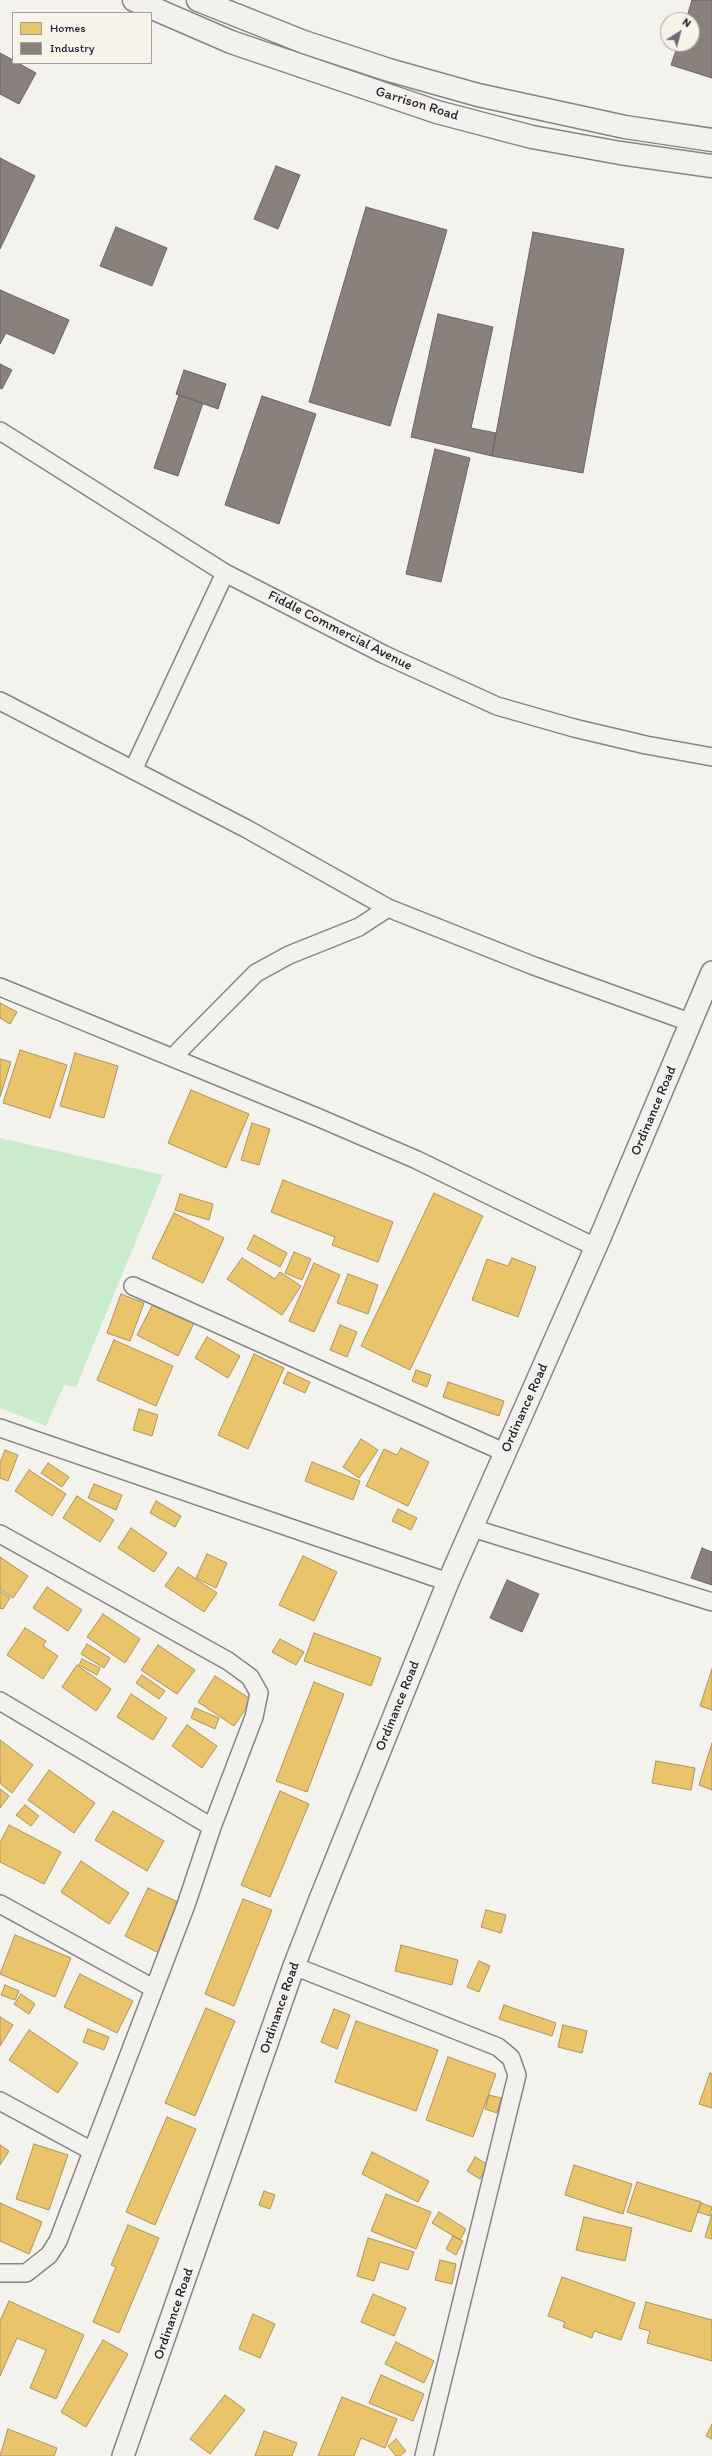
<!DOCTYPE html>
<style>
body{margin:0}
#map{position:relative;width:712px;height:2456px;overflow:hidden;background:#f4f2ec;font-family:Itim,sans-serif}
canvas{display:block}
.legend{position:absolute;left:12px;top:12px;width:140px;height:52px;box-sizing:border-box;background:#f7f3e8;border:1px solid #a29fa3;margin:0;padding:5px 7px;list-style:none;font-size:12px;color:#22223b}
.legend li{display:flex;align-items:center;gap:8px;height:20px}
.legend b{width:20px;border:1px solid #a29fa3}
.north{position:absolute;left:660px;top:12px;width:40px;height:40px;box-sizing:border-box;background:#f7f3e8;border:1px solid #a29fa3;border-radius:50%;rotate:36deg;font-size:11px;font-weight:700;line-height:16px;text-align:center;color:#22223b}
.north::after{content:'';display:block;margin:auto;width:14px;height:18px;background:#6c6b79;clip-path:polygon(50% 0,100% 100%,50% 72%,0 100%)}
</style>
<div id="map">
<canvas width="712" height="2456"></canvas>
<ul class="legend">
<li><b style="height:11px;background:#e9c46a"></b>Homes</li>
<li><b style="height:11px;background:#8a817c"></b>Industry</li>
</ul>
<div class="north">N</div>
</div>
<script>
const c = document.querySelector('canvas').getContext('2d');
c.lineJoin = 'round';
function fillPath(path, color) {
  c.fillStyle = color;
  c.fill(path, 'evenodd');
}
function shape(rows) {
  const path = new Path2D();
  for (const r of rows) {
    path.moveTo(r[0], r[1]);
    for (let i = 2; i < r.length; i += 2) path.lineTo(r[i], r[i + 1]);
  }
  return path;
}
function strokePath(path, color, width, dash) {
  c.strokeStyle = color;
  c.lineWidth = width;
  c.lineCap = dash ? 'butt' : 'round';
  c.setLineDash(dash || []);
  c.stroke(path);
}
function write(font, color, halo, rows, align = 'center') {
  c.font = font + ' Itim,sans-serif';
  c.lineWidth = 4;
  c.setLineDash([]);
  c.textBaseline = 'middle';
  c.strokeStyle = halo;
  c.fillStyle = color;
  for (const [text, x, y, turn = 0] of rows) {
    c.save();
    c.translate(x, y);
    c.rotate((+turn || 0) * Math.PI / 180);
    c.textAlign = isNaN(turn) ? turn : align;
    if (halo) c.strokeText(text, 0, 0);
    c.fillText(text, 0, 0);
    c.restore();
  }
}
fillPath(shape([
 [0,1138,163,1175,76,1387,64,1385,46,1426,0,1408]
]), '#caeccb');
const homes = shape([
 [0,1003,17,1012,10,1024,0,1018,0,1003],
 [20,1050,67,1065,50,1118,3,1103,20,1050],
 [75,1053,118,1066,104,1118,60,1106,75,1053],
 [0,1059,11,1062,0,1097,0,1059],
 [191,1090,249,1114,226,1168,168,1143,191,1090],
 [252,1123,270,1129,259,1165,241,1160,252,1123],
 [283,1180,393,1222,378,1262,332,1245,335,1237,271,1212,283,1180],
 [434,1193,483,1216,410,1370,361,1346,434,1193],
 [180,1194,213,1204,209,1220,175,1210,180,1194],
 [174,1213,224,1238,203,1283,152,1258,174,1213],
 [254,1235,287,1253,280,1267,247,1249,254,1235],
 [294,1252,311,1259,302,1280,285,1273,294,1252],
 [242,1258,275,1279,280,1272,301,1286,282,1315,227,1279,242,1258],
 [512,1258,536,1267,518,1317,472,1300,487,1259,508,1266,512,1258],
 [314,1263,340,1275,314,1332,289,1321,314,1263],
 [348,1274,378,1285,368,1314,337,1303,348,1274],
 [121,1294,144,1303,130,1341,107,1333,121,1294],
 [155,1300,195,1321,178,1356,137,1335,155,1300],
 [340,1325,357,1332,347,1357,330,1350,340,1325],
 [207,1337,240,1356,228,1378,195,1358,207,1337],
 [114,1340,173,1366,156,1406,97,1380,114,1340],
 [254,1354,284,1368,248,1449,218,1435,254,1354],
 [416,1370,431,1375,427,1387,412,1381,416,1370],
 [288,1372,310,1382,305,1393,283,1383,288,1372],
 [448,1382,504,1401,499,1416,443,1397,448,1382],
 [139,1409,158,1415,152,1436,133,1430,139,1409],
 [361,1439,378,1450,359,1478,343,1467,361,1439],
 [401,1448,429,1462,408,1506,366,1486,384,1449,397,1455,401,1448],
 [5,1450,18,1455,8,1481,0,1478,0,1463,5,1450],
 [312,1462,360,1481,353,1500,305,1481,312,1462],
 [48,1463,69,1477,62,1487,41,1473,48,1463],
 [29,1470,66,1494,52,1516,15,1491,29,1470],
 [94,1484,122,1495,116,1510,88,1498,94,1484],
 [77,1496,114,1520,100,1542,63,1518,77,1496],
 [156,1501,181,1516,175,1527,150,1513,156,1501],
 [398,1509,417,1518,411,1530,392,1521,398,1509],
 [131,1528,167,1553,154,1572,118,1548,131,1528],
 [207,1554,227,1563,216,1588,196,1578,207,1554],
 [303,1556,337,1572,314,1621,279,1605,303,1556],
 [0,1557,28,1576,13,1598,0,1589,0,1557],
 [178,1567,217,1593,204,1612,165,1586,178,1567],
 [47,1587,82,1610,68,1631,33,1608,47,1587],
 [0,1591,10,1598,3,1609,0,1608,0,1591],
 [103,1614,140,1639,125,1663,87,1637,103,1614],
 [25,1628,46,1641,43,1646,58,1656,43,1679,7,1655,25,1628],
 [314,1633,381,1658,371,1686,304,1661,314,1633],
 [280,1639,304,1652,296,1665,272,1652,280,1639],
 [87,1644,110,1658,104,1668,81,1654,87,1644],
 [158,1645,195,1670,177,1694,141,1670,158,1645],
 [82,1659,100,1668,97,1675,79,1665,82,1659],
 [77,1665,111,1689,96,1711,62,1687,77,1665],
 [712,1669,712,1710,700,1706,712,1669],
 [142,1675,165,1691,159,1699,136,1683,142,1675],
 [215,1676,252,1700,234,1726,198,1702,215,1676],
 [314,1682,344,1694,307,1792,276,1781,314,1682],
 [131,1694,167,1718,153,1740,117,1717,131,1694],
 [195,1708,219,1718,215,1729,191,1718,195,1708],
 [187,1725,217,1746,202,1768,172,1746,187,1725],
 [0,1740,33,1765,12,1793,0,1783,0,1740],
 [712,1743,712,1790,699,1785,712,1743],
 [656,1761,695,1768,691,1790,652,1783,656,1761],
 [49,1770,95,1803,74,1833,28,1800,49,1770],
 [0,1789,9,1796,0,1808,0,1789],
 [280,1791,309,1804,270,1897,241,1885,280,1791],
 [25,1805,39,1816,31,1826,16,1815,25,1805],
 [113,1811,164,1841,147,1871,95,1840,113,1811],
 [9,1825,61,1852,44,1884,0,1862,0,1843,9,1825],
 [81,1861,129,1893,109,1924,61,1892,81,1861],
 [148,1888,182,1904,159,1953,125,1936,148,1888],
 [243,1899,272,1910,234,2006,205,1994,243,1899],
 [486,1910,506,1915,501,1933,481,1927,486,1910],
 [15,1935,71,1958,55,1997,0,1974,15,1935],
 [401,1945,458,1960,452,1985,395,1971,401,1945],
 [479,1961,490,1966,479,1992,467,1987,479,1961],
 [80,1974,133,2001,117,2033,64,2007,80,1974],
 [5,1985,19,1991,15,2000,1,1995,5,1985],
 [21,1994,35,2004,29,2014,14,2004,21,1994],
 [504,2005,556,2023,552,2036,499,2019,504,2005],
 [206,2008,235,2021,195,2116,165,2103,206,2008],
 [334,2009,350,2015,337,2049,321,2042,334,2009],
 [0,2017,13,2025,0,2046,0,2017],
 [356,2021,438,2050,416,2111,335,2082,356,2021],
 [563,2025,587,2031,582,2053,558,2047,563,2025],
 [88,2029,109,2037,104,2050,83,2042,88,2029],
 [29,2030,78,2063,58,2093,9,2060,29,2030],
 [448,2057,496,2074,473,2137,426,2120,448,2057],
 [710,2073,712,2074,712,2108,699,2104,710,2073],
 [489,2095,501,2098,497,2113,485,2109,489,2095],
 [167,2117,196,2129,155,2225,126,2212,167,2117],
 [34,2144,68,2155,49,2210,16,2199,34,2144],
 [0,2145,9,2151,0,2165,0,2145],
 [372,2152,429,2181,418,2202,362,2174,372,2152],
 [475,2157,488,2165,480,2179,467,2171,475,2157],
 [574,2165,632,2184,623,2214,565,2195,574,2165],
 [637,2182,701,2202,691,2232,627,2212,637,2182],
 [264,2191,275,2195,270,2209,259,2205,264,2191],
 [386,2194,431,2212,416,2249,371,2231,386,2194],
 [0,2203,42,2222,29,2254,0,2241,0,2203],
 [701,2203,712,2207,710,2216,698,2212,701,2203],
 [439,2212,466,2229,460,2240,432,2223,439,2212],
 [712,2214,712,2239,705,2237,712,2214],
 [584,2217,632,2228,625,2261,576,2250,584,2217],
 [128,2225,159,2238,119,2333,93,2322,116,2267,111,2265,128,2225],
 [453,2236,463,2241,456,2255,446,2249,453,2236],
 [368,2238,414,2252,408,2270,380,2262,374,2281,357,2276,368,2238],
 [440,2260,456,2264,452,2284,435,2280,440,2260],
 [562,2277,635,2303,621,2340,594,2331,592,2338,563,2327,565,2322,548,2316,562,2277],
 [373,2294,406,2308,394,2336,361,2322,373,2294],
 [9,2301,84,2335,56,2399,30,2388,46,2350,17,2338,0,2376,0,2321,9,2301],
 [646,2302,712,2320,712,2361,647,2343,650,2331,639,2328,646,2302],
 [253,2314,275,2324,260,2358,239,2349,253,2314],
 [103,2340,128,2354,86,2427,61,2412,103,2340],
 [396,2342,434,2361,424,2383,385,2364,396,2342],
 [381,2375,424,2394,413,2421,369,2403,381,2375],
 [225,2395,245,2410,210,2454,190,2439,225,2395],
 [342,2397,397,2419,385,2448,361,2438,354,2456,318,2456,342,2397],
 [712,2424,712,2439,706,2436,712,2424],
 [8,2429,57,2448,54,2456,0,2456,8,2429],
 [264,2431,297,2443,292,2456,255,2456,264,2431],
 [396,2439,406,2451,400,2456,396,2456,388,2446,396,2439]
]);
fillPath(homes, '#e9c46a');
strokePath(homes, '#ad935c', 1);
const industry = shape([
 [692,0,712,0,712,78,671,65,678,44,692,44,692,20,686,20,692,0],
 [0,53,13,60,13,63,18,63,36,73,19,104,0,94,0,53],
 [0,158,35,176,0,249,0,158],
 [276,166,300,175,278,229,254,219,276,166],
 [366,207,447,230,390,426,309,402,366,207],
 [116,227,167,248,152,286,100,266,116,227],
 [533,232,624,249,583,473,492,456,533,232],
 [0,290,69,320,54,354,6,333,0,344,0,290],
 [438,314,493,327,471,428,496,433,492,456,411,437,438,314],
 [0,364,12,370,2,389,0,388,0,364],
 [184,370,226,384,218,409,176,394,184,370],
 [179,395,203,403,178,476,154,468,179,395],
 [262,396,316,414,279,524,225,505,262,396],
 [435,449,470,458,441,582,406,574,435,449],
 [702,1548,712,1552,712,1585,691,1578,702,1548],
 [507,1580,539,1594,522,1632,490,1618,507,1580]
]);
fillPath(industry, '#8a817c');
strokePath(industry, '#6b6468', 1);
const minor = shape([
 [0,431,225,573,385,655,497,706,574,728,646,745,712,757],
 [0,701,247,829,388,908,534,966,692,1023],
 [133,770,225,573],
 [0,987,317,1117,417,1160,595,1247],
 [173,1057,256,973,289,955,359,927,388,908],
 [133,1286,506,1453],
 [0,1428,448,1582],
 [472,1528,712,1602],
 [0,1534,228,1661,250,1677,259,1693,254,1717,212,1827,186,1905,58,2241,49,2255,26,2273,0,2273],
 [0,1701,212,1827],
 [0,1904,153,1988],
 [294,1966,498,2047,511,2058,517,2075,424,2456],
 [0,2101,92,2151]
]);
const tertiary = shape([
 [123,2456,294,1966,320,1899,448,1582,599,1240,712,972]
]);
const primary = shape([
 [134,0,231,42,437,112,532,137,620,153,712,166],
 [198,0,304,42,389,70,478,95,625,127,712,140]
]);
strokePath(minor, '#858486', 20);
strokePath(tertiary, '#858486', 24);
strokePath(primary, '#858486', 25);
strokePath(minor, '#f2f1ed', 17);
strokePath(tertiary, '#f2f1ed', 21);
strokePath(primary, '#f2f1ed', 22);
write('14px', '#22223b', '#f7f3e8', [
 ["Garrison Road",417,104,17],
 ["Fiddle Commercial Avenue",340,631,27],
 ["Ordinance Road",654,1111,-67],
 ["Ordinance Road",525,1408,-66],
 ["Ordinance Road",398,1706,-68],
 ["Ordinance Road",280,2008,-71],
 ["Ordinance Road",174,2314,-71]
]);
</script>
